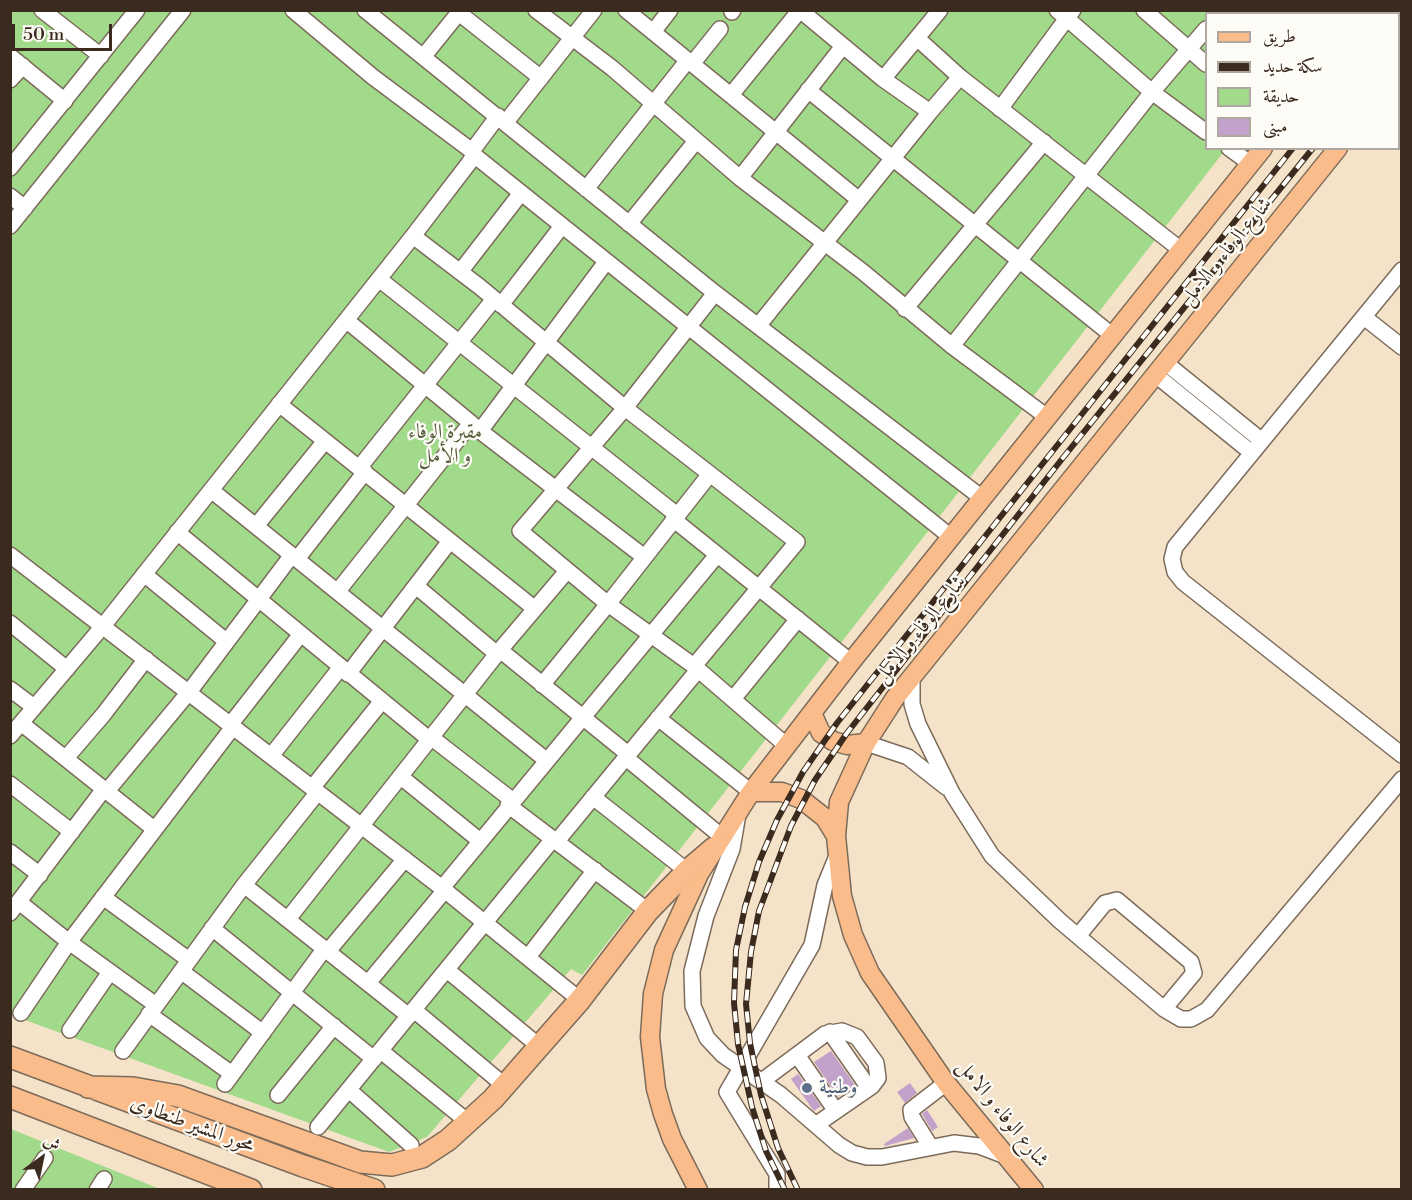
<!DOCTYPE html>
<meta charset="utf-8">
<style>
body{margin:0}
#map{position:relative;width:1412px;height:1200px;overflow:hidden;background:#f4e3c9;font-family:"Libre Bodoni",Amiri,serif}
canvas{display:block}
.frame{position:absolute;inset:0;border:12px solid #3b2a1e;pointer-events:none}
.legend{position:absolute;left:1205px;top:12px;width:195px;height:138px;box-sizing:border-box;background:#fdfcf7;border:2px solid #afa8a0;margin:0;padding:8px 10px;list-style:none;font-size:18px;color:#3b2a1e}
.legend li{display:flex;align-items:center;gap:12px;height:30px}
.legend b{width:30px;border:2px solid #afa8a0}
.north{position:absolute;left:12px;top:1128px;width:60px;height:60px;-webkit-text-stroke:4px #fdfcf7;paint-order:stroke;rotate:33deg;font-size:16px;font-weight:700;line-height:24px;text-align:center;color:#3b2a1e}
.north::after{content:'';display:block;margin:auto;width:21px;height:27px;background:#3b2a1e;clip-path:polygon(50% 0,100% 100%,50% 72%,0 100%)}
.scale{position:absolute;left:12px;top:24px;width:100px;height:27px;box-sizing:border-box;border:3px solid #3b2a1e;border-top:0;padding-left:8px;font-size:18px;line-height:21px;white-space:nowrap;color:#3b2a1e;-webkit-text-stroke:4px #fdfcf7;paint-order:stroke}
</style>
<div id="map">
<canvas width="1412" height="1200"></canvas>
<div class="frame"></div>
<ul class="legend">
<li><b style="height:8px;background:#f9bc8a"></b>طريق</li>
<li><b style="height:8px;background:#3b2a1e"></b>سكة حديد</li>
<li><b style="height:16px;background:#a2da8b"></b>حديقة</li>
<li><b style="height:16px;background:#c2a1ca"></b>مبنى</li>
</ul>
<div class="north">ش</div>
<div class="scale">50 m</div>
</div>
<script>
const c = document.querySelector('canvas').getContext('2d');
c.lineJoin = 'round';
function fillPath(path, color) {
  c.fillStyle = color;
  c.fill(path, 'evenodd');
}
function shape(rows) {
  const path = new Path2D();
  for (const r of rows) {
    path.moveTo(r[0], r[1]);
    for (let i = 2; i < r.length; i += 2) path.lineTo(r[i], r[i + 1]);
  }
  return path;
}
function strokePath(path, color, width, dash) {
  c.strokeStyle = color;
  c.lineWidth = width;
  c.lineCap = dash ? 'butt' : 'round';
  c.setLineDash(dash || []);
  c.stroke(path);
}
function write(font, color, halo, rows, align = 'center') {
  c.font = font + ' "Libre Bodoni",Amiri,serif';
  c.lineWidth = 4.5;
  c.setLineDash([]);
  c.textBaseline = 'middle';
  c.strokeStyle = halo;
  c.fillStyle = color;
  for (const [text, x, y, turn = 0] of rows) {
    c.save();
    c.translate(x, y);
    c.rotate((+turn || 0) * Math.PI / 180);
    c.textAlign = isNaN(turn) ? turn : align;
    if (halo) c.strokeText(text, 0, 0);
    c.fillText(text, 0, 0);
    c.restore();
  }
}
fillPath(shape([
 [10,11,1334,11,1331,14,1206,14,1206,148,1226,149,582,975,571,969,427,1137,389,1152,11,1015],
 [11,1129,160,1189,11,1189]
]), '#a2da8b');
fillPath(shape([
 [831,1051,855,1085,838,1097,814,1062],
 [798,1074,821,1106,814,1111,791,1079],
 [910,1083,917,1093,905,1103,897,1092],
 [927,1110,938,1127,932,1131,922,1114],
 [908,1128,914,1138,885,1146,884,1144]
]), '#c2a1ca');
const minor = shape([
 [42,10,101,56],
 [293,10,373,77,472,151],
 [365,10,715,293,982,498],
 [536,10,612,68,740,178,863,272,952,346,1047,417],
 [626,10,858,199],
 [800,10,883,79,940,10],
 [1057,10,1152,92,1206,132],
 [1144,10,1206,64],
 [1323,10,1327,14],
 [1223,11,1226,14],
 [732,12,733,10],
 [459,13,541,78],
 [653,32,670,10],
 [918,39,960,77],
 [10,56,65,101],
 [423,57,461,10],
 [692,64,720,29],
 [10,80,23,66],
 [808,90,1113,336],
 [731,95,800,10],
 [1000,109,1073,10],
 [930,112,960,77,1181,250],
 [506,122,594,10],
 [1229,148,1251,164],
 [474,155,951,537],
 [10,168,137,10],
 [740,178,843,46],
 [586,189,688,60],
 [10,196,25,208],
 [629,224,696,141],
 [10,226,183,10],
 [413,236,480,287,625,408,520,531,608,604,542,685],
 [1402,270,1175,547,1172,559,1175,572,1183,582,1402,755],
 [460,272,521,193],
 [379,279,677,515],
 [715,293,625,408,710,474,608,604,694,666,787,746],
 [501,305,562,226],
 [905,309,1044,142],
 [1364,317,1402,347],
 [346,320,471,423],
 [758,326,930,112,883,79],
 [952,346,1152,92,1206,29],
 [1167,364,1262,441],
 [1157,376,1252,453],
 [279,404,534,608],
 [480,431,643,556],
 [359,468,494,299],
 [211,490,546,760],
 [673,519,851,662],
 [256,526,325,441],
 [177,532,430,740],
 [10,555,442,888,580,1000],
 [297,559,365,472],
 [144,574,226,641],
 [416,586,497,654],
 [338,591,471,423,480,431,606,262],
 [10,623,67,669],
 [500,650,628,754],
 [694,666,797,542,710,474],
 [348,674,450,541],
 [912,676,912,704,918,724,952,793,992,856,1060,921,1164,1009,1181,1019,1191,1019,1207,1010,1402,779],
 [10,689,34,707],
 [733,699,798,619],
 [658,718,751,792],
 [21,723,154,829],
 [230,725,301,634],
 [10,736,103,626,413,236,469,163,474,155,472,151,498,116],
 [432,738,512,800],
 [866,743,908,757,946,787],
 [271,756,341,667],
 [625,757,721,836],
 [66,758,103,715,146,659],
 [401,777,479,840],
 [10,784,72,832],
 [312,788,382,701],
 [107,791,189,692,292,555],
 [593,797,687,871],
 [508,805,648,911],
 [738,814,732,849,706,916,692,971,693,1006,707,1038,723,1055,781,1095,839,1145,852,1153,867,1157,882,1157,954,1143,979,1146,1003,1155],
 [557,841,698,670],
 [10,852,40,875],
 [244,885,409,1016],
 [442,888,717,555],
 [103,897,189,960],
 [19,902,69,942,21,1013],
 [10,913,104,789],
 [288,919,500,650,567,571],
 [212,928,374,1059],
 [1078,936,1105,903,1117,900,1191,962,1194,973,1164,1009],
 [329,950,405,859],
 [528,957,595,870],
 [447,970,540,1047],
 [181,971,263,1033],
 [368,983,445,890],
 [156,1005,69,942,233,727],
 [414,1010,505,1086],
 [149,1014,232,1074],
 [70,1030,110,972],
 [830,1032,869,1088],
 [123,1051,244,885,318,792],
 [381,1051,468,1122],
 [797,1055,836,1111],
 [762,1081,825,1034,842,1031,857,1037,876,1063,878,1078,872,1086,817,1124],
 [225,1084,325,948],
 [349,1090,411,1145],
 [278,1095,334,1026],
 [318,1127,553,839],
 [930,1146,912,1117,911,1110,946,1083],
 [23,1190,45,1158],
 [97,1190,104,1179],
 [777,1190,777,1174,727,1092,812,945,825,885,837,856]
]);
const major = shape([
 [1372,14,1375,10],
 [1398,73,1402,69],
 [812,713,821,733,833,741,847,745,866,743],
 [751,792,782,792,801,799,825,818,836,836],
 [698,1190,672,1139,663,1114,656,1089,650,1037,653,994,664,950,699,874,751,792,851,662,1263,148],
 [1034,1190,946,1083,870,973,853,935,842,896,836,836,839,802,866,743,895,698,1338,148]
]);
const highway = shape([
 [10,1057,303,1166,374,1190],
 [88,1087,133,1088,178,1096,360,1162,392,1165,422,1157,448,1140,493,1099,580,1000,648,911,687,871,714,848],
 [10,1097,251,1190]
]);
strokePath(minor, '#7c6b5a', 18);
strokePath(major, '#7c6b5a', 21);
strokePath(highway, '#7c6b5a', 24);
strokePath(minor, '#fff', 15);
strokePath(major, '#f9bc8a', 18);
strokePath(highway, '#f9bc8a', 21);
const rail = shape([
 [1398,19,1402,15],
 [1398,43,1402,40],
 [785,1190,766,1151,752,1107,738,1044,734,1003,736,950,745,907,759,862,777,820,803,772,837,723,1293,148],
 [798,1190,778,1148,761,1095,750,1043,746,1004,751,952,759,911,791,826,815,780,847,733,1062,459,1313,148]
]);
strokePath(rail, '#3b2a1e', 6);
strokePath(rail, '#fdfcf7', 4, [11]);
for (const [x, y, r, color] of [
 [807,1088,6,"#5c6f8a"]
]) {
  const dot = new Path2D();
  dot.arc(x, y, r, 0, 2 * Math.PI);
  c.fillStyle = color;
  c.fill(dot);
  strokePath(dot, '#fdfcf7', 2);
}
write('21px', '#3b2a1e', '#fdfcf7', [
 ["شارع الوفاء و الامل",1227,252,-51],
 ["شارع الوفاء و الامل",921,630,-51],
 ["شارع الوفاء و الامل",1002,1114,51],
 ["محور المشير طنطاوى",192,1125,20]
]);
write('21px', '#5a5f3f', '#fdfcf7', [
 ["مقبرة الوفاء",445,433],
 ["و الأمل",445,457]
]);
write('21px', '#4e5e75', '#fdfcf7', [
 ["وطنية",819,1088]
], 'left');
</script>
